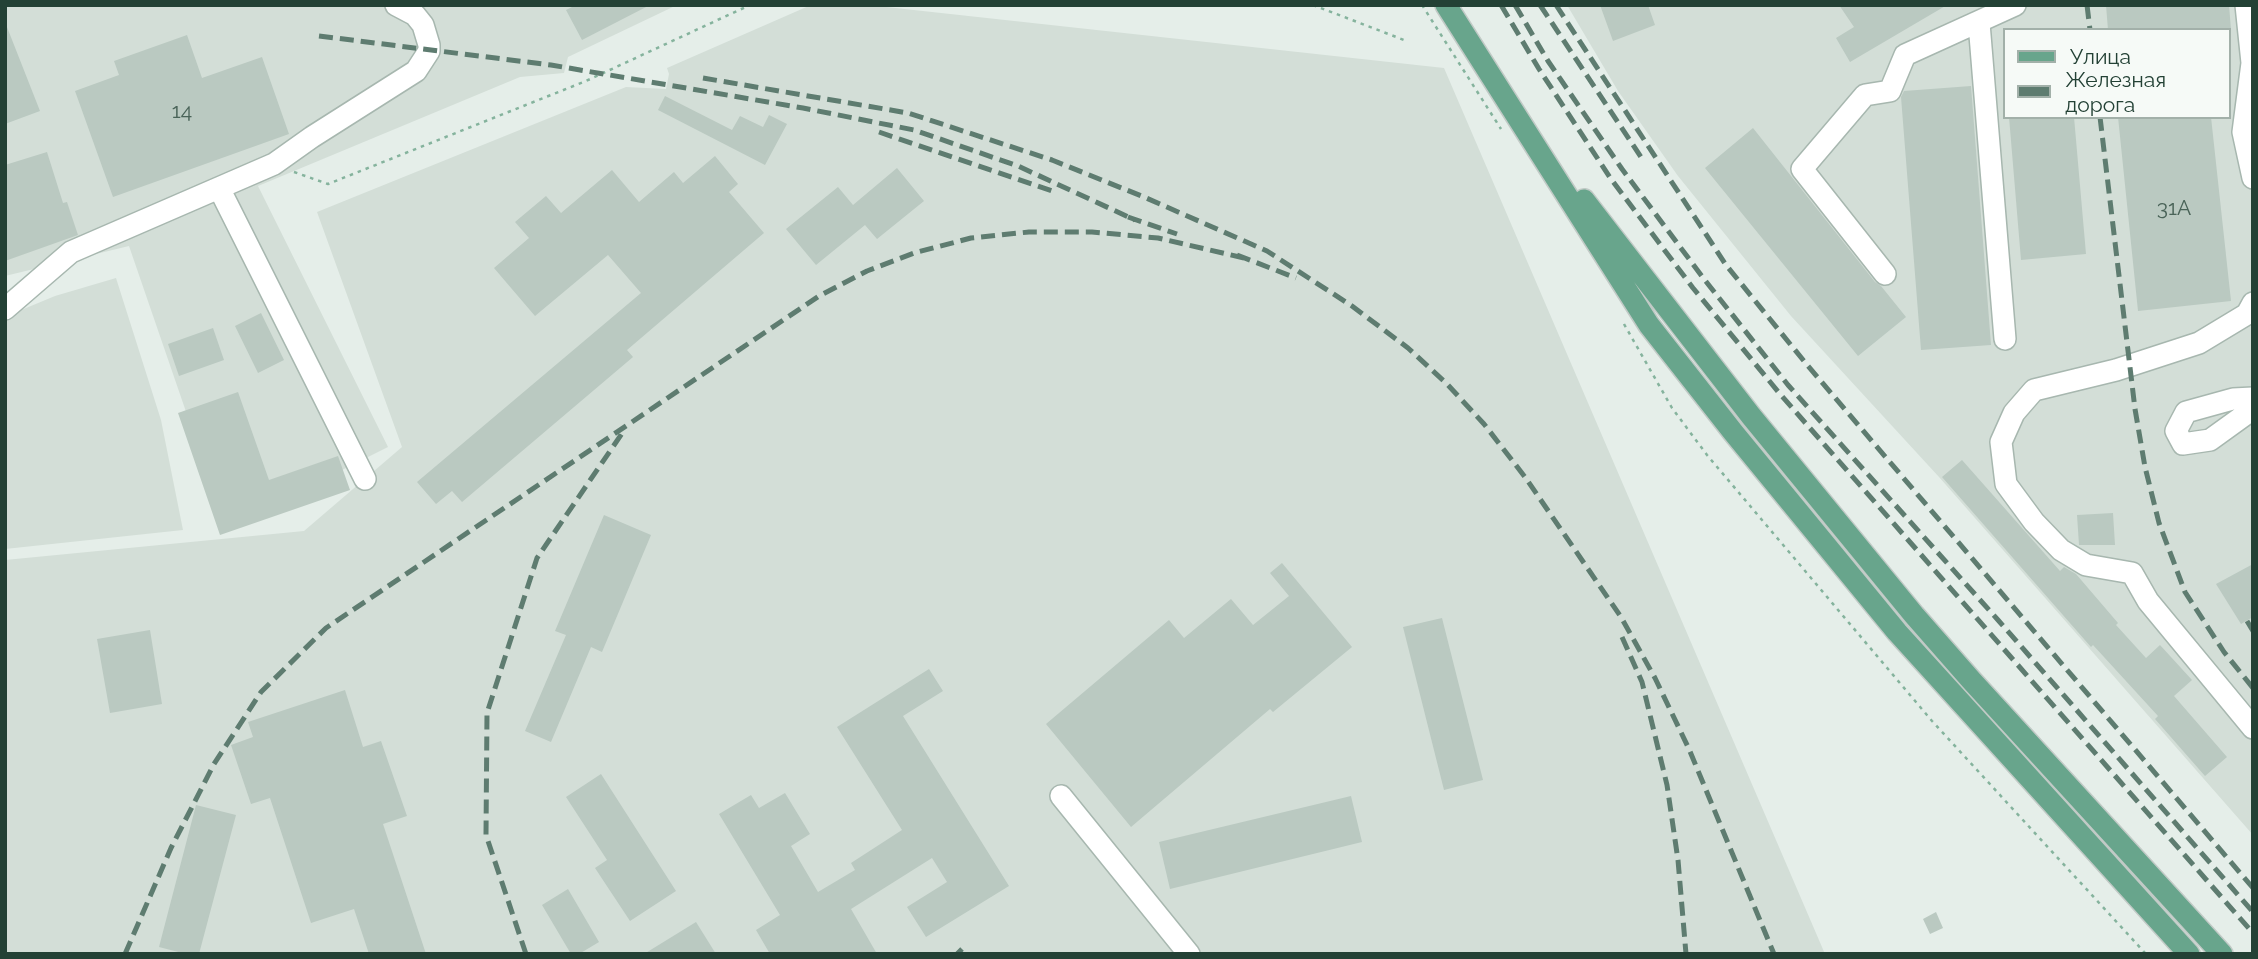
<!DOCTYPE html>
<meta charset="utf-8">
<style>
body{margin:0}
#map{position:relative;width:2258px;height:959px;overflow:hidden;background:#e5eee9;font-family:Raleway,sans-serif}
canvas{display:block}
.frame{position:absolute;inset:0;border:7px solid #234135;pointer-events:none}
.legend{position:absolute;left:2003px;top:28px;width:228px;height:91px;box-sizing:border-box;background:#f6faf7;border:2px solid #a2b0a9;margin:0;padding:9px 12px;list-style:none;font-size:21px;color:#234135}
.legend li{display:flex;align-items:center;gap:14px;height:35px}
.legend b{width:35px;border:2px solid #a2b0a9}
</style>
<div id="map">
<canvas width="2258" height="959"></canvas>
<div class="frame"></div>
<ul class="legend">
<li><b style="height:9px;background:#68a58c"></b>Улица</li>
<li><b style="height:9px;background:#5e7c70"></b>Железная дорога</li>
</ul>
</div>
<script>
const c = document.querySelector('canvas').getContext('2d');
c.lineJoin = 'round';
function fillPath(path, color) {
  c.fillStyle = color;
  c.fill(path, 'evenodd');
}
function shape(rows) {
  const path = new Path2D();
  for (const r of rows) {
    path.moveTo(r[0], r[1]);
    for (let i = 2; i < r.length; i += 2) path.lineTo(r[i], r[i + 1]);
  }
  return path;
}
function strokePath(path, color, width, dash) {
  c.strokeStyle = color;
  c.lineWidth = width;
  c.lineCap = dash ? 'butt' : 'round';
  c.setLineDash(dash || []);
  c.stroke(path);
}
function write(font, color, halo, rows, align = 'center') {
  c.font = font + ' Raleway,sans-serif';
  c.lineWidth = 6;
  c.setLineDash([]);
  c.textBaseline = 'middle';
  c.strokeStyle = halo;
  c.fillStyle = color;
  for (const [text, x, y, turn = 0] of rows) {
    c.save();
    c.translate(x, y);
    c.rotate((+turn || 0) * Math.PI / 180);
    c.textAlign = isNaN(turn) ? turn : align;
    if (halo) c.strokeText(text, 0, 0);
    c.fillText(text, 0, 0);
    c.restore();
  }
}
fillPath(shape([
 [5,5,677,5,568,57,564,73,520,77,258,186,388,447,226,528,129,246,5,276],
 [811,5,868,5,1444,68,1825,954,5,954,5,560,304,531,402,447,317,212,626,87,666,89,669,74,667,68],
 [1567,5,2253,5,2253,835,1939,477,1791,316,1678,176,1618,91],
 [2004,30,2228,30,2228,117,2004,117],
 [116,278,161,420,183,530,5,549,5,322,14,313,55,296]
]), '#d3ded7');
fillPath(shape([
 [576,5,650,5,582,40,566,10],
 [1600,5,1648,5,1655,25,1613,41],
 [1839,5,1947,5,1850,62,1836,38,1854,27],
 [2106,5,2229,5,2231,30,2108,30],
 [5,22,40,111,5,124],
 [187,35,202,78,262,57,289,134,113,197,75,91,119,75,114,61],
 [1971,86,1991,345,1921,350,1901,97,1904,91],
 [665,96,732,130,740,116,763,127,769,115,787,124,765,165,658,110],
 [2009,117,2074,117,2086,254,2021,260],
 [2118,117,2211,117,2231,301,2138,311],
 [1753,128,1875,282,1881,286,1906,317,1858,356,1705,168],
 [47,152,63,203,67,202,78,235,5,261,5,165],
 [715,156,738,184,729,192,764,233,627,350,633,357,462,502,452,491,436,504,417,482,641,293,608,255,535,316,494,268,529,238,515,222,546,196,561,213,612,170,639,202,674,172,683,183],
 [897,168,924,201,877,239,865,225,816,265,786,229,838,187,853,205],
 [261,313,284,360,258,373,235,326],
 [213,328,224,360,179,376,168,344],
 [238,392,269,480,338,456,350,490,220,535,178,413],
 [1962,460,2060,571,2064,567,2076,574,2118,623,2116,625,2146,658,2160,645,2192,680,2174,696,2227,757,2205,776,2155,719,2158,716,2093,645,2091,647,1942,477],
 [2113,513,2115,545,2079,545,2077,515],
 [604,515,651,535,602,652,591,647,551,742,525,731,566,635,555,631],
 [1282,563,1352,647,1273,712,1270,709,1131,827,1046,724,1169,620,1184,638,1231,599,1253,625,1289,596,1270,573],
 [2253,564,2253,617,2241,624,2216,584],
 [1442,618,1483,780,1444,790,1403,627],
 [150,630,162,704,110,713,97,639],
 [929,669,943,691,903,716,1009,886,926,937,907,907,947,882,932,858,851,909,877,954,770,954,756,930,780,915,719,814,751,795,759,808,785,793,810,834,791,846,818,892,855,870,851,863,902,830,837,727],
 [345,690,363,747,381,741,407,816,383,824,426,954,369,954,354,909,311,923,270,798,251,804,231,745,253,737,248,722],
 [601,774,676,891,630,921,595,868,607,860,566,797],
 [1351,796,1362,842,1170,889,1159,842],
 [196,805,236,815,199,954,186,954,159,947],
 [568,889,599,942,579,954,571,954,542,905],
 [1936,912,1943,928,1930,934,1923,919],
 [696,922,716,954,644,954]
]), '#bac9c1');
const minor = shape([
 [2246,5,2252,63,2243,132,2253,178],
 [1979,23,2005,339],
 [219,188,365,479],
 [1885,274,1802,169,1865,95,1890,91,1905,55,2015,5],
 [2253,303,2247,314,2199,343,2116,370,2034,390,2014,413,2001,442,2006,484,2034,522,2061,550,2086,565,2132,573,2148,601,2253,728],
 [5,309,71,252,274,164,312,137,416,71,429,51,429,45,423,25,415,15,396,5],
 [2253,398,2233,399,2186,412,2176,431,2183,444,2210,440,2253,409],
 [1061,796,1189,954]
]);
const major = shape([
 [1446,5,1649,325,1733,432,1897,632,2189,954],
 [1584,200,1751,416,1914,615,1971,680,2222,954]
]);
strokePath(minor, '#a7b7af', 24);
strokePath(major, '#c1cac6', 24);
strokePath(shape([
 [1313,5,1404,40],
 [1422,5,1501,129],
 [294,172,328,184,586,81,750,5],
 [1624,324,1672,408,1707,455,1932,721,2146,954]
]), '#85b39d', 2.5, [3.5, 5]);
strokePath(minor, '#fff', 21);
strokePath(major, '#68a58c', 21);
strokePath(shape([
 [1501,5,1539,69,1611,179,1693,288,1780,394,2253,933],
 [1515,5,1548,61,1622,169,1704,279,1788,385,1998,620,2253,912],
 [1540,5,1641,157],
 [1556,5,1726,265,1808,366,2253,888],
 [2087,5,2090,30],
 [319,36,551,65,803,108,914,130,1018,166,1135,220],
 [703,78,908,113,1052,160,1144,197,1267,251,1352,306,1408,348,1447,384,1484,424,1525,477,1621,617,1655,678,1689,749,1774,954],
 [2100,117,2135,409,2145,467,2159,523,2185,592,2224,652,2253,688],
 [879,132,1055,192],
 [1128,217,1177,234],
 [1237,255,1296,278],
 [2247,621,2253,631],
 [1622,637,1642,682,1667,785,1678,860,1686,954],
 [125,954,171,848,214,764,261,692,326,628,819,296,867,271,914,253,971,238,1029,232,1092,232,1158,238,1244,258],
 [526,954,486,835,487,713,537,558,623,432],
 [957,954,962,949]
]), '#5e7c70', 5, [14, 7]);
write('21px', '#496358', null, [
 ["14",182,112],
 ["31А",2174,209]
]);
</script>
